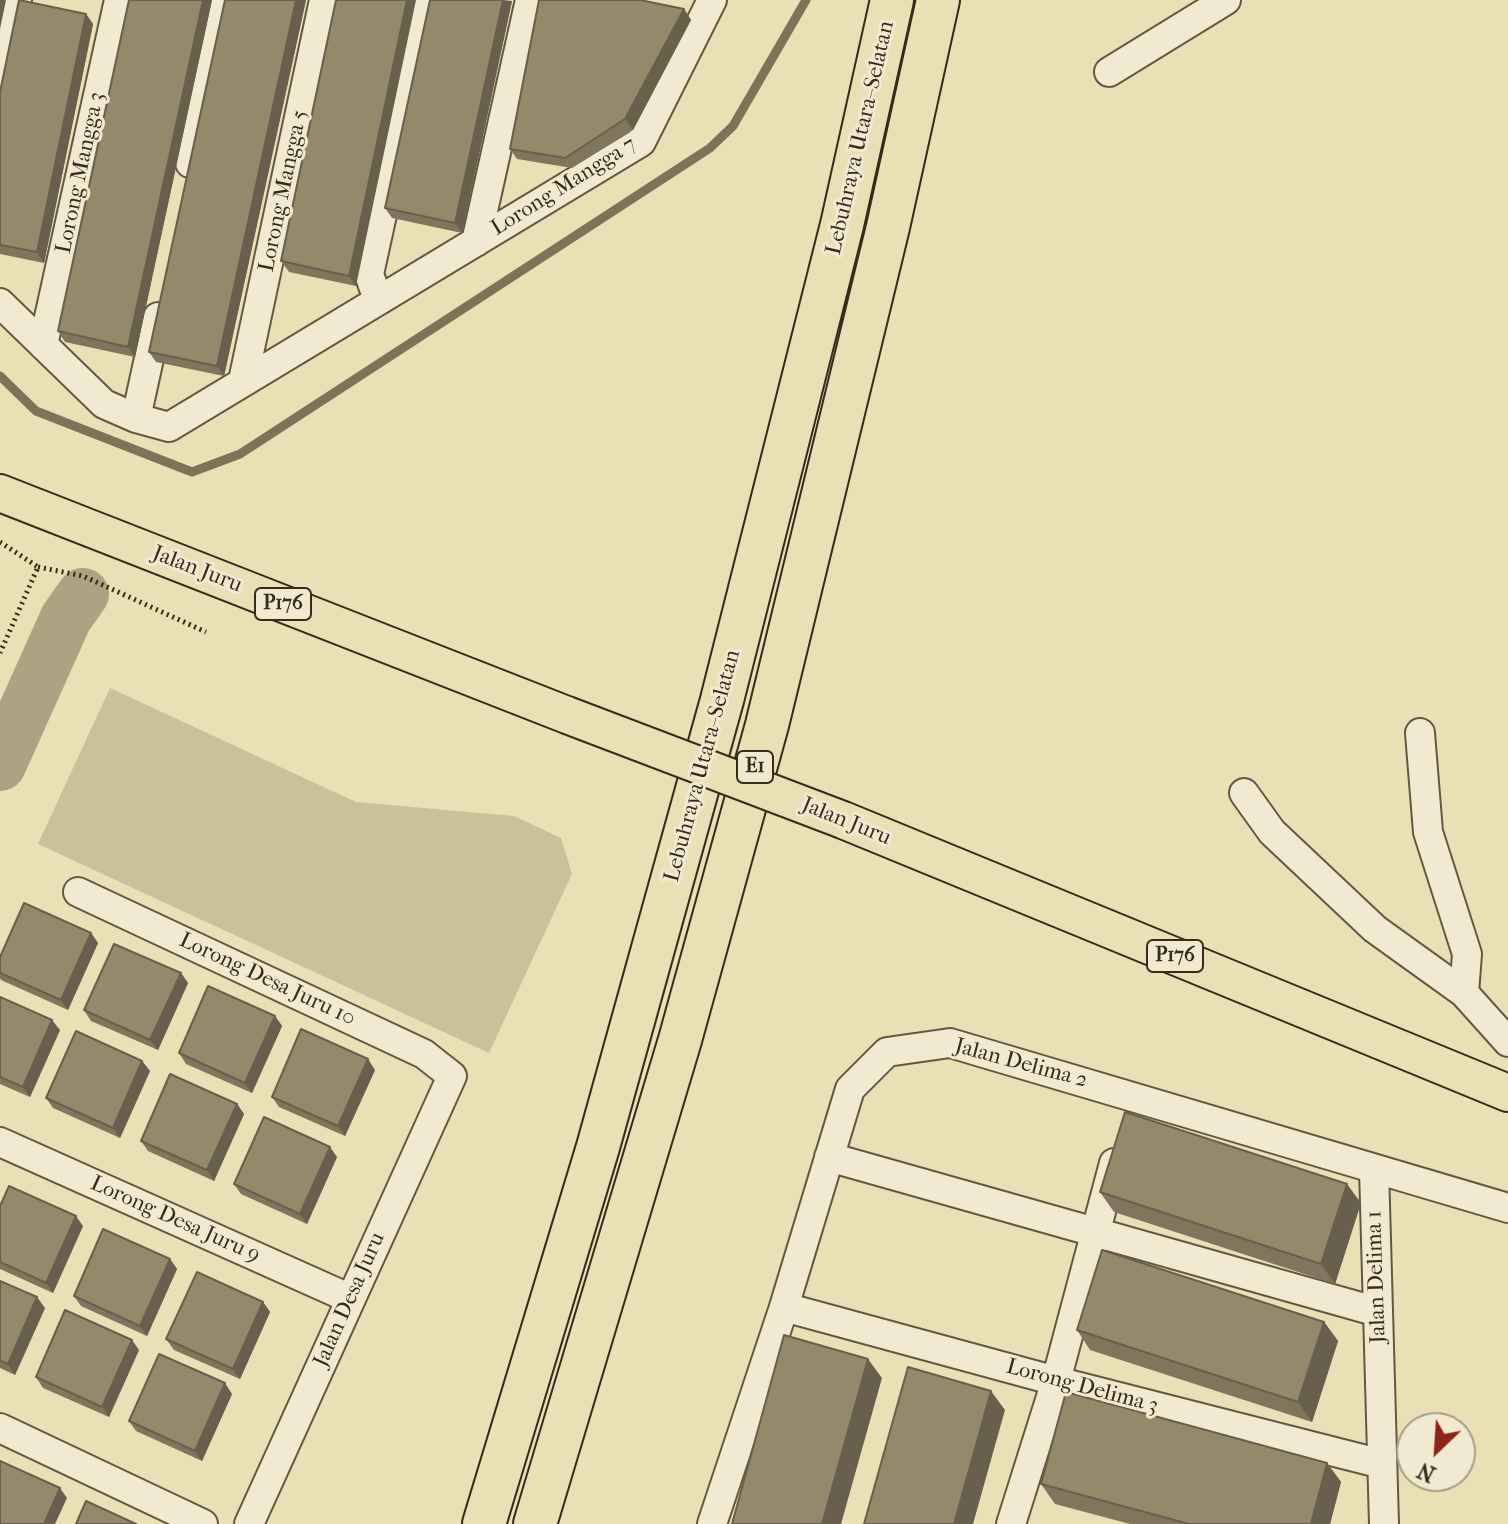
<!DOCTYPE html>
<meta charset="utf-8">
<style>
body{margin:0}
#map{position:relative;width:1508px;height:1524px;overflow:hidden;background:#ebdfb6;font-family:"IM FELL French Canon",serif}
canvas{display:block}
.north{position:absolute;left:1396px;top:1412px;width:80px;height:80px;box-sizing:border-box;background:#f2ead0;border:2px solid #a79e88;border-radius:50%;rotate:205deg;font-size:22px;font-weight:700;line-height:32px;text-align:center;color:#372b1c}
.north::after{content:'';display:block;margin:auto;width:28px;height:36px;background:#8f2418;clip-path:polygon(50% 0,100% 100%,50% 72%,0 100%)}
</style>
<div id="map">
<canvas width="1508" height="1524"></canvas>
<div class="north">N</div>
</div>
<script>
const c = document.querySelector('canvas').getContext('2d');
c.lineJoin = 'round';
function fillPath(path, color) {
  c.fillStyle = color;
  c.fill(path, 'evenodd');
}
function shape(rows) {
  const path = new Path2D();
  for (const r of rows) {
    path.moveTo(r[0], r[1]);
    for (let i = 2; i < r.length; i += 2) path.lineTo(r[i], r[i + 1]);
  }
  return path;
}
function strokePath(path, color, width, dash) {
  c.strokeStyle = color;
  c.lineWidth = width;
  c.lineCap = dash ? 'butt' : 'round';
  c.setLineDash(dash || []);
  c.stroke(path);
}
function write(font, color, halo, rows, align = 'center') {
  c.font = font + ' "IM FELL French Canon",serif';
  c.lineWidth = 6;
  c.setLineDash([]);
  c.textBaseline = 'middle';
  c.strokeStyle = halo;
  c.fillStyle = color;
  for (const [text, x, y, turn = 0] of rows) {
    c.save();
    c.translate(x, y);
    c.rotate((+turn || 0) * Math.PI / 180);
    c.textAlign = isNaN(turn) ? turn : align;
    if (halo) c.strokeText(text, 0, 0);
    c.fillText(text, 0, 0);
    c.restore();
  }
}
fillPath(shape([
 [110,688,356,802,514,816,561,838,572,874,489,1053,38,844]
]), '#ccc09c');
strokePath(shape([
 [0,376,36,411,192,472,240,454,710,148,733,126,806,0]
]), '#7e7259', 9);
strokePath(shape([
 [0,765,66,618,83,594]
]), '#aea282', 52);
const minor = shape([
 [1109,72,1226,0],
 [0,80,17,0],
 [190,163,224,0],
 [476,242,530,0],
 [378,300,369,274,429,0],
 [0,303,104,404,136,418,169,427,641,142,712,0],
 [43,345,119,0],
 [243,381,324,0],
 [136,418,158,317],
 [1420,733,1428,832,1467,954,1464,993],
 [1244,793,1272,832,1375,929,1464,993,1508,1042],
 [78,892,424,1054,452,1076,249,1524],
 [0,1142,351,1299],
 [829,1157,1378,1312],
 [1374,1169,1384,1524],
 [784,1307,1056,1381,1382,1464],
 [0,1428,203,1524],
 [712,1524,784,1307,850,1089,887,1052,950,1043,1508,1208],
 [1011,1524,1056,1381,1114,1163]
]);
const major = shape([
 [0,493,567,715],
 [843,820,1508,1093]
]);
const highway = shape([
 [484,1524,598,1147,722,700,842,225,892,0],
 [535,1524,680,1040,767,725,888,227,938,0]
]);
strokePath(minor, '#645842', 32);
strokePath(major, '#372b1c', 40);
strokePath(highway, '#372b1c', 46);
strokePath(shape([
 [0,542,38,567,0,653],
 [38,567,83,576,206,632]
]), '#372b1c', 5, [2, 4]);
strokePath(minor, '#f2ead0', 28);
strokePath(major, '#ebdfb6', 36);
strokePath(highway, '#ebdfb6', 42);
const majorBridge = shape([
 [567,715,843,820]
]);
strokePath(majorBridge, '#372b1c', 40, []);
strokePath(majorBridge, '#ebdfb6', 36);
fillPath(shape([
 [129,0,212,0,135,357,65,342,58,331],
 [225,0,306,0,224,376,156,362,149,352],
 [336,0,356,286,289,272,281,261],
 [512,1,462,233,392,218,385,208],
 [684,9,691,20,633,130,572,168,517,159,510,149],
 [86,14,93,24,44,263,0,254,0,92],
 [91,933,98,943,68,1010,1,980,0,978,0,957],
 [181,973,188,983,158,1050,91,1021,84,1010],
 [0,997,60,1030,30,1097,0,1084],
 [275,1016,282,1026,252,1093,186,1064,179,1053],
 [142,1061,150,1071,120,1138,53,1108,46,1098],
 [375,1070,345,1136,279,1107,272,1097],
 [237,1104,244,1114,214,1181,148,1151,141,1141],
 [337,1157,307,1224,241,1194,234,1184],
 [1100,1192,1361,1203,1335,1284,1114,1212],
 [0,1206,83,1226,53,1293,0,1269],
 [170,1259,177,1269,147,1336,81,1306,74,1296],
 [0,1281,45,1308,15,1375,0,1368],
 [263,1302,270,1312,240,1379,174,1350,166,1339],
 [1324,1322,1338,1341,1312,1422,1090,1350,1077,1330],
 [139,1350,109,1417,43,1388,36,1377],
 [232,1394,202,1461,136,1431,129,1421],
 [1327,1463,1341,1482,1330,1524,1130,1524,1055,1504,1041,1484]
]), '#80765d');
fillPath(shape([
 [0,0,6,0,0,29],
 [203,0,212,0,135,357,128,347],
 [296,0,306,0,224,376,217,366],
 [407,0,416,0,356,286,349,276],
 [503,0,512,1,462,233,455,223],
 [684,9,691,20,633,130,625,119],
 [86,14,93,24,44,263,37,252],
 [91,933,98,943,68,1010,61,1000],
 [181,973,188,983,158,1050,150,1040],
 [275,1016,282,1026,252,1093,245,1083],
 [52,1020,60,1030,30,1097,23,1087],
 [368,1059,375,1070,345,1136,338,1126],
 [142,1061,150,1071,120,1138,113,1128],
 [237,1104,244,1114,214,1181,207,1170],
 [330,1147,337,1157,307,1224,300,1214],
 [1347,1184,1361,1203,1335,1284,1321,1264],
 [76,1216,83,1226,53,1293,46,1283],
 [170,1259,177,1269,147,1336,140,1326],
 [37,1297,45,1308,15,1375,8,1364],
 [263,1302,270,1312,240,1379,233,1369],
 [1324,1322,1338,1341,1312,1422,1298,1402],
 [132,1340,139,1350,109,1417,102,1407],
 [868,1359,882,1378,841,1524,822,1524],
 [225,1383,232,1394,202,1461,195,1451],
 [991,1391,1005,1410,973,1524,954,1524],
 [1327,1463,1341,1482,1330,1524,1311,1524],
 [60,1488,67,1498,55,1524,44,1524]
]), '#68604c');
const building = shape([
 [19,0,86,14,37,252,0,245,0,92,19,0],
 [129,0,203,0,128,347,58,331,129,0],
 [225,0,296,0,217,366,149,352,225,0],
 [336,0,407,0,349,276,281,261,336,0],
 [430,0,503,0,455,223,385,208,430,0],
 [539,0,640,0,684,9,625,119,565,158,510,149,539,0],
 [24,903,91,933,61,1000,0,973,0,957,24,903],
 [114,944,181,973,150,1040,84,1010,114,944],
 [208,986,275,1016,245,1083,179,1053,208,986],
 [0,997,52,1020,23,1087,0,1077,0,997],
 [301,1029,368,1059,338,1126,272,1097,301,1029],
 [76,1031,142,1061,113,1128,46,1098,76,1031],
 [170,1074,237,1104,207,1170,141,1141,170,1074],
 [1125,1112,1347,1184,1321,1264,1100,1192,1125,1112],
 [264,1117,330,1147,300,1214,234,1184,264,1117],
 [9,1186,76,1216,46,1283,0,1262,0,1206,9,1186],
 [103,1229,170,1259,140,1326,74,1296,103,1229],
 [1102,1250,1324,1322,1298,1402,1077,1330,1102,1250],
 [197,1272,263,1302,233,1369,166,1339,197,1272],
 [0,1281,37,1297,8,1364,0,1361,0,1281],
 [65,1310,132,1340,102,1407,36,1377,65,1310],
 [784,1335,868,1359,822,1524,732,1524,784,1335],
 [159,1354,225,1383,195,1451,129,1421,159,1354],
 [908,1367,991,1391,954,1524,864,1524,908,1367],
 [1066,1392,1327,1463,1311,1524,1189,1524,1041,1484,1066,1392],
 [0,1461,60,1488,44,1524,0,1524,0,1461],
 [86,1501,136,1524,76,1524,86,1501]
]);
fillPath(building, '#95896c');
strokePath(building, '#68604c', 2);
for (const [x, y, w] of [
 [283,604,56],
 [755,767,36],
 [1175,956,56]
]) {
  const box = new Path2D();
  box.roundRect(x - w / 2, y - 16, w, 32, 6);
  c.fillStyle = '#f2ead0';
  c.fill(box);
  strokePath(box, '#372b1c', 2);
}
write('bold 20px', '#372b1c', null, [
 ["P176",283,604],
 ["E1",755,767],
 ["P176",1175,956]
]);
write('22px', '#372b1c', '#f2ead0', [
 ["Lebuhraya Utara–Selatan",861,138,-77],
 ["Lorong Mangga 3",81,173,-78],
 ["Lorong Mangga 7",564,187,-32],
 ["Lorong Mangga 5",284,191,-78],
 ["Jalan Juru",197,570,21],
 ["Lebuhraya Utara–Selatan",703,766,-75],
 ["Jalan Juru",846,822,22],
 ["Lorong Desa Juru 10",267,980,25],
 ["Jalan Delima 2",1021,1064,15],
 ["Lorong Desa Juru 9",175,1220,24],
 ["Jalan Delima 1",1377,1277,-92],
 ["Jalan Desa Juru",350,1300,-66],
 ["Lorong Delima 3",1082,1387,15]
]);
</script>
